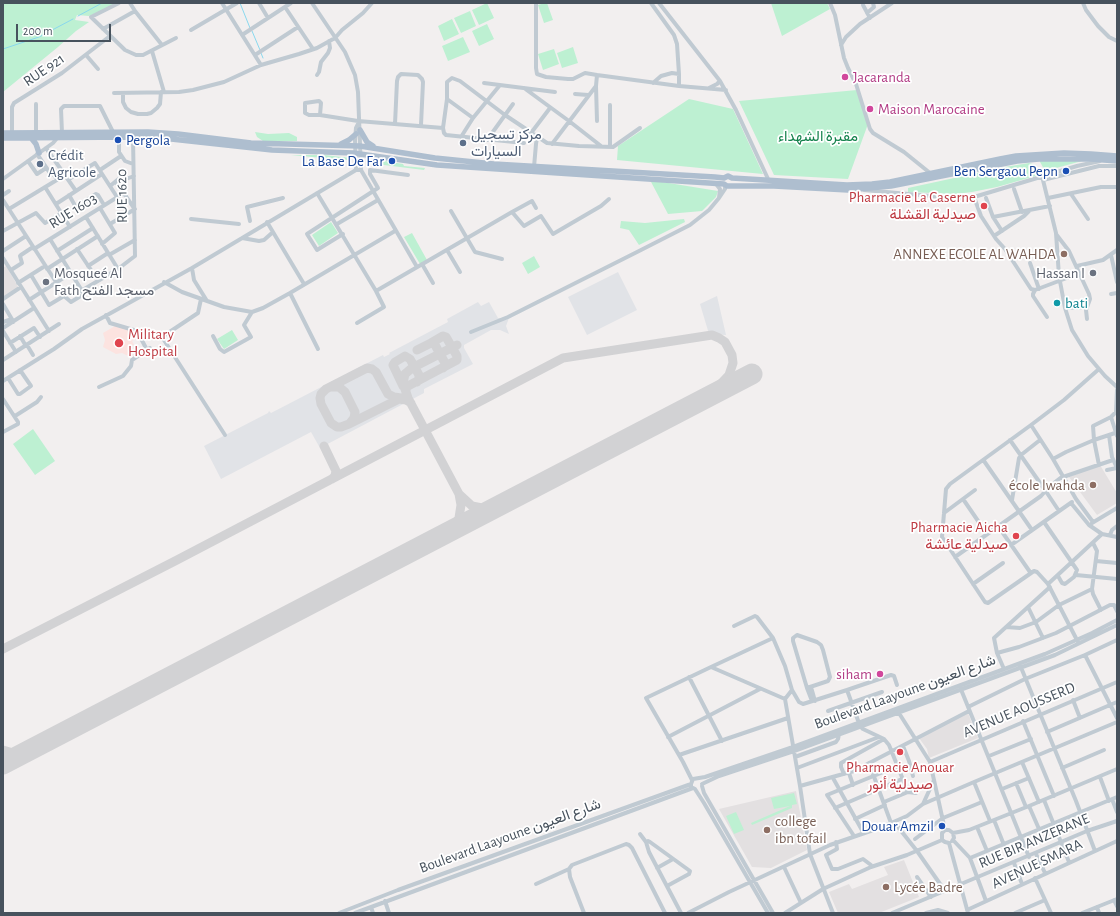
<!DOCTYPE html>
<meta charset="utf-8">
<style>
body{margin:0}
#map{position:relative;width:1120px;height:916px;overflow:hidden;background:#f2efef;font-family:"Alegreya Sans",sans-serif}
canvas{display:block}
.frame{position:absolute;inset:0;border:4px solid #47525d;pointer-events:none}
.scale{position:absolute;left:16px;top:24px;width:95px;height:18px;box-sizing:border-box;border:2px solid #47525d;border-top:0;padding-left:5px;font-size:12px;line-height:14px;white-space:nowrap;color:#47525d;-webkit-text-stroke:3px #fff;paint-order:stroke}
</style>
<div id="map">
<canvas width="1120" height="916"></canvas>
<div class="frame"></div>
<div class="scale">200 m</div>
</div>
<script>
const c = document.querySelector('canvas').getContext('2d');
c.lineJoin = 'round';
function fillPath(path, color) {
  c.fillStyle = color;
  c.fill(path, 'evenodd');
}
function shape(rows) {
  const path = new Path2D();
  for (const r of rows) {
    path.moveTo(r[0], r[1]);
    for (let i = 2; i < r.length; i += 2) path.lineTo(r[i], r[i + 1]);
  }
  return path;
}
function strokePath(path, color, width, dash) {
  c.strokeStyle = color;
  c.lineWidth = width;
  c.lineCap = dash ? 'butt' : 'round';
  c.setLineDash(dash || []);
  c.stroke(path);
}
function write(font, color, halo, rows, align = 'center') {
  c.font = font + ' "Alegreya Sans",Vazirmatn,sans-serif';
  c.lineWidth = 3.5;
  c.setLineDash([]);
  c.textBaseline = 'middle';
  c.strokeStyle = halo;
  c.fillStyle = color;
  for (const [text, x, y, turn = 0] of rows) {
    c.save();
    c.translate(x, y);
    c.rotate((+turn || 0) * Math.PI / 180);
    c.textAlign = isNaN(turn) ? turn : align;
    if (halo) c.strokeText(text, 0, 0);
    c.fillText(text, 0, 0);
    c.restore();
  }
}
fillPath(shape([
 [6,266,19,288,3,298,3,268],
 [1100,465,1117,493,1117,503,1097,515,1069,477],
 [968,713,978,738,929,758,927,749,919,738],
 [796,791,807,850,771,868,752,867,719,809],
 [904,860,919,897,879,913,838,913,829,892,849,884,852,889,888,875,884,867]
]), '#e3e0e1');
fillPath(shape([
 [115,326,136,332,139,337,132,341,134,345,131,346,135,354,130,357,122,353,116,354,103,347,105,340,103,333]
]), '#fce3e0');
fillPath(shape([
 [618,272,637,310,587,335,568,297],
 [717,296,726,335,709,334,700,304],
 [478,302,481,306,489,302,498,318,509,318,506,326,509,334,500,330,491,330,464,345,464,348,473,364,424,389,424,393,320,448,311,432,221,479,204,446,268,413,269,411,271,413,383,355,384,357,390,354,389,353,448,322,447,319]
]), '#e1e3e7');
fillPath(shape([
 [3,3,119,3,89,16,77,15,75,20,89,22,76,31,58,47,3,92],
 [487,3,494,18,479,25,472,10],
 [545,3,547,3,553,20,544,23,538,5],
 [771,3,827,3,830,9,782,36],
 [470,11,476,26,461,33,454,18],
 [452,19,459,34,444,41,438,26],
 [487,24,494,39,479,46,472,31],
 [463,37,470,52,448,61,442,46],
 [573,47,578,63,562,68,557,53],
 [554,49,559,64,543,70,538,54],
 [857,90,868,124,848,179,774,175,739,101],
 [689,99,733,109,763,174,617,160,618,146],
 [255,132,268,134,289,133,297,137,297,141,263,141,257,137],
 [291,155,324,155,351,158,351,160,344,160],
 [379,158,385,161,403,164,404,166,425,168,424,170,376,164,374,163,375,160],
 [1039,160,1082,161,1045,171],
 [1029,163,1036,165,1039,175,997,187,972,192,956,194,908,192,908,188,1005,167],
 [650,180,718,191,716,197,702,211,668,214],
 [684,219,685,222,639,245,629,230,620,228,621,221,645,223],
 [331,222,338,233,319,246,312,235],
 [412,233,427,260,420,264,404,237],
 [534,256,540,267,528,274,522,263],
 [232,330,238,340,224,349,217,339],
 [33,429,55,461,35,475,13,444],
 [794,793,797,804,792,805,792,808,752,825,751,823,790,806,774,809,771,798],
 [736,812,744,830,734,834,726,816]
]), '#bdf0d2');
strokePath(shape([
 [240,3,250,28],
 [78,16,102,3],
 [252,31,260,50],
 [3,49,39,37,73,19],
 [261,53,263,58]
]), '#89d8ee', 1);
strokePath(shape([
 [457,345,412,368,405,374,403,383,408,398,459,494],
 [417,350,431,343,434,343,445,363,445,366,443,368],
 [403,386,393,365,395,362,405,356,410,359,419,375,419,379,417,382],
 [330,387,339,387,345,392,355,412,354,418,350,423],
 [406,393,406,388,408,386,457,360,457,356,446,337,443,336,431,343],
 [401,398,394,397,388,394,376,372,372,369,367,368,326,389,321,394,320,398,321,404,331,423,337,427,341,427,349,424,399,399,406,400,411,403],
 [324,446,336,471,335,476,332,479],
 [446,533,456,523,459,518,461,505,459,494,472,506,482,508,497,506],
 [3,649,177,560,563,358,712,335,719,338,725,342,732,355,733,363,729,375,710,395],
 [3,750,13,753,20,753,28,751]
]), '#d2d2d4', 9);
strokePath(shape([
 [3,764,752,374]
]), '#d2d2d4', 21);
strokePath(shape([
 [119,3,91,17,125,50,136,55,143,55,176,38],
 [222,3,261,65],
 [259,3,268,18],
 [312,3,345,52,355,75,358,92,361,170,417,267],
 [536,3,536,68,537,74,546,77,568,79,573,79,585,73,597,75],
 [651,3,674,35,677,44,679,74],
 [659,3,720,81,736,110,769,181],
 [830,3,835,15,844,58,848,68,856,84,870,129,873,133,904,152,930,173],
 [1083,3,1086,10,1098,26,1109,37,1117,41],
 [863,5,870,18],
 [285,7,313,49],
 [135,11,162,45],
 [867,13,874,7,873,3],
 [103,29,135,11,130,3],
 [191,30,237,3],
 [242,35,291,3],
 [841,45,846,37,860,24,892,3],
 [152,51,164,92],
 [86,55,98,69],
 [255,55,298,27],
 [317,75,319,72,321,62,328,53,330,48,329,41],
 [484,83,555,92],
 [653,83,661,76,672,73,679,74,679,86],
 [524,88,569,121,601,146],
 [709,88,717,84,720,81],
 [114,93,179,92,193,90,224,82,261,65,299,54,317,48,335,38,342,30,363,13,372,3],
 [123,93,123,102,126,108,131,112,138,114,147,114,151,113,157,108,160,104,161,92],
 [575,94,588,95],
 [447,99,473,118],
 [36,104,36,133],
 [320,115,321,103,319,101,305,103,305,113,309,115,320,115,358,121,443,128,444,133,446,135,524,143],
 [597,121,596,86,597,75,679,86,726,90],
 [395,124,397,81,398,77,401,74,418,75,422,79,423,82,421,125],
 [443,128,447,99,447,82,452,78,460,81,505,115,547,143,579,146,613,147,640,128],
 [12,133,12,107,14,103,62,73,110,36],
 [62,133,61,109,64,106,100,106,113,132],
 [531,133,550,108],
 [119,137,119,152,125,161,133,164],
 [461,137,473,118,500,85],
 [487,140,513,104],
 [552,144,596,86],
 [610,147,610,105],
 [46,148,76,191],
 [37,154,50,173,54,175,57,180],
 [28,161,37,174,46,168],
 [534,167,536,144,537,138],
 [100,170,121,156],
 [356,170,355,140,356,128,358,124],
 [1042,176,1056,233,1059,276,1065,308,1072,330,1088,356,1105,376,1117,387],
 [3,179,53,143,58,137],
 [69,179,95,163,117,197],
 [1043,180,1099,166,1117,166],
 [116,182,134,208],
 [716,184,720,189,719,198],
 [110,186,121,177,126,179,134,176],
 [45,187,70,227],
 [1014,189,1022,212],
 [864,190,964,199,974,197,1077,166,1100,161],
 [317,193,376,291],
 [1071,194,1088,219],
 [3,195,9,191],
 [69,195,77,209],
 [974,197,981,216,996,239,1005,249,1031,289,1035,290,1080,273],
 [986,198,993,217,1002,231],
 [1048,198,1101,187,1117,187],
 [3,200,56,282],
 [56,204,102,174],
 [76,207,96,194,98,195,104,205],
 [100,208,115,233,102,244],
 [9,209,65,175],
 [451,211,475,252,502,259],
 [512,212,532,201,536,208],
 [86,217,118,269],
 [993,217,1050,206],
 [191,219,239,224],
 [250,221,247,207,283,198],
 [267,222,304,284],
 [110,224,135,209],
 [337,224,378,200],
 [3,231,36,213,45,223,62,213],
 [343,234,317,250,307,234,378,188,370,174,370,170,408,175],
 [1056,234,1069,251,1089,294,1090,299,1086,310,1087,319],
 [994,236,1024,216,1029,211],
 [242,238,259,241,264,240,273,232],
 [34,249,124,193],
 [77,249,91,270],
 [447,250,460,272],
 [3,251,26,236],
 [57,251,93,228],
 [109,255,135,240],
 [1111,255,1117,282],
 [3,258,49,331],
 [1030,263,1039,289],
 [422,264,433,283],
 [88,266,108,253],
 [1077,266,1103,260,1117,250],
 [192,268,194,280,207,301],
 [47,269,98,236],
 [11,270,22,263,20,256,21,255,33,247],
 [31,275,49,305,64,296,71,302,84,294,50,239],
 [164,282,182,292,224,307,252,312,263,308,290,293,395,231],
 [18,283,45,266],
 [1035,290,1033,294,1033,296,1047,317],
 [81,291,118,269,135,256,133,137],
 [290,293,318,349],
 [1111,294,1117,293],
 [3,299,21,287],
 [201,299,198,313,162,337,225,435],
 [29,300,71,273],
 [3,304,13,321],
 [1065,308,1086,307],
 [106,315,110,323,137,331,147,350],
 [3,322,9,320,13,322],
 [357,323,384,307,376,291,512,212,524,226,541,216,553,234,601,206,609,199],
 [3,328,34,308],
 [3,331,16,352],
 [471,332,508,317,641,250,690,225,709,210,719,198,725,189,725,185],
 [20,336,26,346],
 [213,336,220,349,224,352,251,337,244,325,252,312],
 [10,343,34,328,40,337],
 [27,345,33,355],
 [3,360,59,324],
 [8,378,18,394,20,394,31,386,20,370],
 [3,381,54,349,82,329,192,268,356,170,361,170],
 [99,387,123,376,131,366,132,360,150,348],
 [3,399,18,422,18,424,3,432],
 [15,416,37,402,41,397],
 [1111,417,1117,436],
 [1031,425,1064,400,1099,369],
 [1109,435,1112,457,1117,468],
 [1010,440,1045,490,1059,511],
 [1053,459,1066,452,1094,440,1115,433],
 [984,461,1032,530],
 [1099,465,1094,440,1093,426,1111,417,1116,412,1117,390],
 [1107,470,1117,468],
 [1063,477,1113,460],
 [963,499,987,534],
 [1012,500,1019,458,1021,455,1040,440],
 [1071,503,1089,525,1102,534,1048,584,1078,642],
 [944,513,975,490],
 [1044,522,1077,570,1074,577,1065,584,1062,583,1058,576],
 [1092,523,1117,508],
 [998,526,1030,572],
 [1102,534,1117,537],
 [1110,535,1112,530,1117,526],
 [1093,543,1097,551,1092,589,1093,594,1101,610],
 [1011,545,1072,502],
 [955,557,1041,496,1050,486,1063,476],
 [1096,561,1117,563],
 [1076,575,1117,579],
 [973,584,1003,563],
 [1048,584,1037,572,1034,571,988,603,985,602,942,537,946,489,950,484,1031,425,1053,459,1076,499,1093,522],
 [1028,607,1043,638],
 [734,626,755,616,757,617,773,638,785,666,792,690,785,699,800,786,810,854,833,913],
 [1006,627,1020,628,1036,622,1059,605,1092,589],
 [997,653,1019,647,1056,633,1110,605,1114,605,1117,611],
 [1085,655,1117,718],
 [1020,665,1076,801,1095,851],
 [711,667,773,638],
 [1004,669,997,653,994,638,1050,587],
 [689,677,722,741],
 [811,687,815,701],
 [960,687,1029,857],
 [807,688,828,681,830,677,823,650,821,645,817,642,797,635,793,638,793,641,807,688,812,701],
 [792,690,799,702,803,704,847,690,891,675,894,676,897,685],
 [847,690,860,726,863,729,884,739,889,745,908,792],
 [1073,700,1080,718],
 [968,707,1025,679,1085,655,1117,640],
 [897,710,930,762,945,830],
 [828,711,882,692],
 [1023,721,1054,796],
 [1047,732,1117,702],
 [668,737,760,689],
 [903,746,909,761,913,776],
 [679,755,788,718],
 [989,756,1031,739],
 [795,757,836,742,838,739,839,734],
 [930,762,1117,682],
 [1022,762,1039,802],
 [869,763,891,823],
 [797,768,879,737],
 [1062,768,1104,750],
 [849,773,853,785],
 [844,774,841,767,841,763,884,739],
 [1100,777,1109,801],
 [833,778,863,832],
 [692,780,683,762,646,698,711,667,785,699],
 [974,782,990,821],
 [1016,783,1026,807],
 [702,784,719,776,794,751,1055,655,1117,625],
 [702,786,704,793,773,913],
 [800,786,854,771,969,711],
 [1002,789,1029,778],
 [1112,799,1117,812],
 [1044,800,1069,862],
 [884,802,908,792,916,793],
 [923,804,974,782,1117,722],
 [1029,806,1039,829],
 [835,808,902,779],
 [855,819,885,805],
 [994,820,1004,845],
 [894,822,917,851,945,891],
 [977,827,987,851],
 [945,830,949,830,953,833,954,838,952,841],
 [945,830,942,833,942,840,945,842,949,843],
 [953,833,969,830,1029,806,1117,769],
 [640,834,646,842,649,852,681,913],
 [854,836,827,795,898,766],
 [915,839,943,818,982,802],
 [953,840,970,858,986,901],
 [646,842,648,841,650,842,690,871,689,874,667,886],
 [949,843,968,913],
 [1036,854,1045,873],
 [970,858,1117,797],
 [1014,863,1022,884],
 [784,867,801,903],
 [871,867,907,855,942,840],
 [657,868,673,859],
 [917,877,931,897],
 [1035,878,1051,913],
 [536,884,569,869],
 [1114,900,1117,906],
 [385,901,389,913],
 [371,907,373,913],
 [1097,907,1099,913],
 [967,910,1117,841],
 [339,913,398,890,691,784],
 [355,913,693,788],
 [584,913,570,877,569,869,572,865,626,844,629,845,632,848,665,913],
 [688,913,729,892,830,845,882,827,907,816,923,804,934,780],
 [768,913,704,803,695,789,691,787,691,784,693,779,705,777,793,747,1045,654,1092,633,1117,620],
 [785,913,823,889,871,867,871,865,863,859,838,869,832,869,826,855,837,849,836,842],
 [892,913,1087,831,1117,821],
 [926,913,938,910,948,913],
 [1015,913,1045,900],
 [1082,913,1117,899]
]), '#c0cad2', 4);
strokePath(shape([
 [360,130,367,142,373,146],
 [3,133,148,132,178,134,251,143,360,146,435,158,494,164,715,177,724,178,728,176,732,178,847,185,872,184,890,182,1000,159,1016,156,1064,153,1091,154,1117,156],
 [3,138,133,137,162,138,272,150,353,153,437,165,648,179,724,184,727,186,774,186,848,190,891,186,1017,161,1039,159,1091,159,1117,161],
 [32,139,36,144,39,153],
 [341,144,349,140,356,134]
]), '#aebecf', 5.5);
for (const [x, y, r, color] of [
 [845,77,4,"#d1479c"],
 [870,109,4,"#d1479c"],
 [118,140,4,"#1a4fb4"],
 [463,143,4,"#5c6f8a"],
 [392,161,4,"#1a4fb4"],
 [40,164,4,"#5c6f8a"],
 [1066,171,4,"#1a4fb4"],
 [984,206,4,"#e0444e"],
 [1064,254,4,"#8d6e63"],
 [1093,273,4,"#6b7280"],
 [46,282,4,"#6b7280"],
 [1057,303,4,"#0f9aa8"],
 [119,343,5,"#e0444e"],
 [1093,485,4,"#8d6e63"],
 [1016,536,4,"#e0444e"],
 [880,674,4,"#d1479c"],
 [900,752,4,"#e0444e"],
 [942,826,4,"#1a4fb4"],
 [767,830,4,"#8d6e63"],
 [886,887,4,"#8d6e63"]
]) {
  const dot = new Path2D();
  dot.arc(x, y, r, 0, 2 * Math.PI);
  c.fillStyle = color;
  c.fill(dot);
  strokePath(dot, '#fff', 1.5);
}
write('15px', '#47525d', '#fff', [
 ["RUE 921",44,70,-34],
 ["RUE 1620",122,196,-91],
 ["RUE 1603",73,211,-32],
 ["Boulevard Laayoune شارع العيون",905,692,-20],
 ["AVENUE AOUSSERD",1019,710,-23],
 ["Boulevard Laayoune شارع العيون",510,836,-20],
 ["RUE BIR ANZERANE",1034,841,-23],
 ["AVENUE SMARA",1037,864,-25]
]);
write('15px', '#b23c85', '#fff', [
 ["Jacaranda",853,77],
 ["Maison Marocaine",878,109],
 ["siham",872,674,"right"]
], 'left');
write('15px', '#4e5e75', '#fff', [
 ["مركز تسجيل",471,134],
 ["السيارات",471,151],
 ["Crédit",48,155],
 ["Agricole",48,172]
], 'left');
write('15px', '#15824d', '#fff', [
 ["مقبرة الشهداء",818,136]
]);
write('15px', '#164399', '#fff', [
 ["Pergola",126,140,"left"],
 ["La Base De Far",384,161],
 ["Ben Sergaou Pepn",1058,171],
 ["Douar Amzil",934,826]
], 'right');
write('15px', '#be3a42', '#fff', [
 ["Pharmacie La Caserne",976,197],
 ["صيدلية القشلة",976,214],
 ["Military",128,334,"left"],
 ["Hospital",128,351,"left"],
 ["Pharmacie Aicha",1008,527],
 ["صيدلية عائشة",1008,544],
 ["Pharmacie Anouar",900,767,"center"],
 ["صيدلية أنور",900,784,"center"]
], 'right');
write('15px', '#785e54', '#fff', [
 ["ANNEXE ECOLE AL WAHDA",1056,254],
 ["école lwahda",1085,485],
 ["college",775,821,"left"],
 ["ibn tofail",775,838,"left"],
 ["Lycée Badre",894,887,"left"]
], 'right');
write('15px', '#5b616d', '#fff', [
 ["Mosqueé Al",54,273],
 ["Fath مسجد الفتح",54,290],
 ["Hassan I",1085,273,"right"]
], 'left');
write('15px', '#0d838f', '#fff', [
 ["bati",1065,303]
], 'left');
</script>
